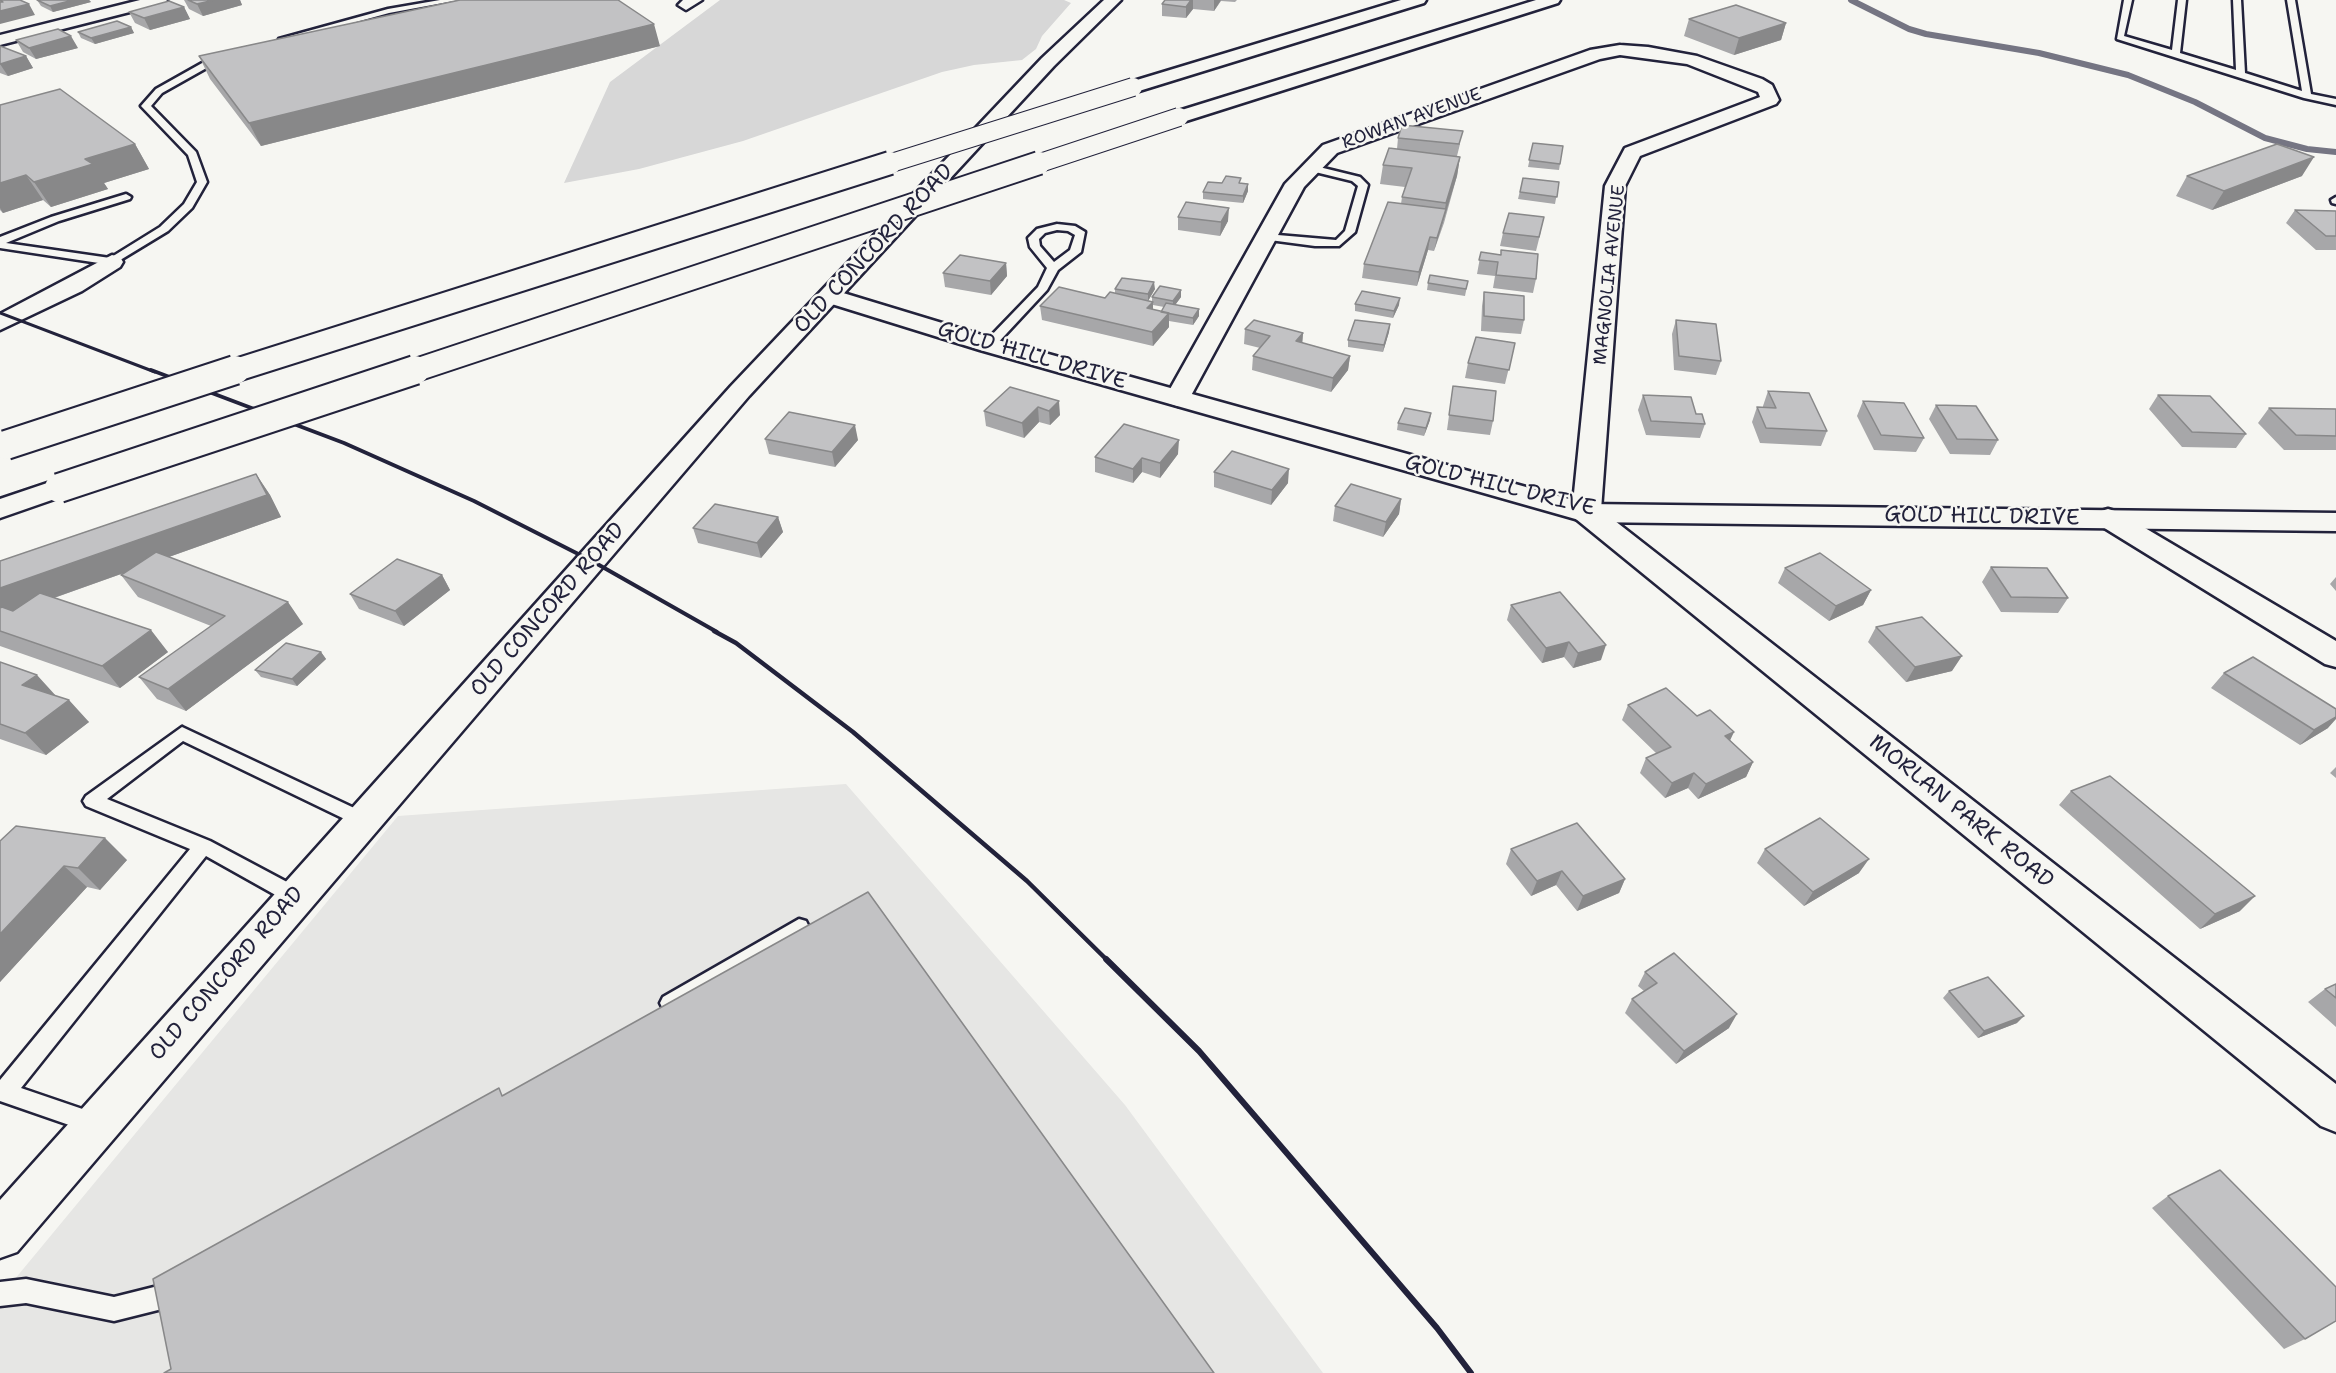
<!DOCTYPE html>
<style>
body{margin:0}
canvas{display:block;background:#f6f6f2}
</style>
<canvas width="2336" height="1373"></canvas>
<script>
const c = document.querySelector('canvas').getContext('2d');
c.lineJoin = 'round';
function fillPath(path, color) {
  c.fillStyle = color;
  c.fill(path, 'evenodd');
}
function shape(rows) {
  const path = new Path2D();
  for (const r of rows) {
    path.moveTo(r[0], r[1]);
    for (let i = 2; i < r.length; i += 2) path.lineTo(r[i], r[i + 1]);
  }
  return path;
}
function strokePath(path, color, width, dash) {
  c.strokeStyle = color;
  c.lineWidth = width;
  c.lineCap = dash ? 'butt' : 'round';
  c.setLineDash(dash || []);
  c.stroke(path);
}
function write(font, color, halo, rows, align = 'center') {
  c.font = font + ' "Shantell Sans",sans-serif';
  c.lineWidth = 5;
  c.setLineDash([]);
  c.textBaseline = 'middle';
  c.strokeStyle = halo;
  c.fillStyle = color;
  for (const [text, x, y, turn = 0] of rows) {
    c.save();
    c.translate(x, y);
    c.rotate((+turn || 0) * Math.PI / 180);
    c.textAlign = isNaN(turn) ? turn : align;
    if (halo) c.strokeText(text, 0, 0);
    c.fillText(text, 0, 0);
    c.restore();
  }
}
fillPath(shape([
 [846,784,1125,1105,1323,1373,0,1373,0,1297,398,816]
]), '#e6e6e4');
fillPath(shape([
 [720,0,1064,0,1071,3,1042,36,1036,49,1022,60,974,65,942,72,743,141,639,169,564,183,610,82]
]), '#d7d7d7');
strokePath(shape([
 [1851,0,1909,29,1926,34,2039,53,2128,75,2195,102,2265,138,2307,149,2336,152]
]), '#757583', 6);
const service = shape([
 [440,0,459,0,389,13,283,42,279,39,388,9,440,0],
 [2124,0,2132,0,2124,36,2172,50,2178,0,2186,0,2180,53,2236,70,2233,0,2241,0,2245,73,2302,91,2287,0,2295,0,2311,94,2336,99,2336,105,2304,98,2117,39,2124,0],
 [224,55,227,56,227,60,210,66,162,93,151,106,196,152,207,182,192,208,168,231,112,265,0,248,0,237,51,217,126,194,131,197,130,199,59,221,6,243,110,258,160,227,184,204,197,182,188,155,141,106,156,89,204,62,224,55],
 [1311,165,1360,177,1368,185,1355,232,1339,246,1315,246,1262,239,1261,237,1266,234,1336,240,1345,231,1358,186,1352,181,1307,170,1307,166,1311,165],
 [2336,197,2336,204,2332,203,2331,200,2336,197],
 [1057,224,1075,226,1085,232,1081,252,1058,270,1047,290,993,348,985,348,985,342,1038,287,1047,268,1030,247,1028,238,1037,229,1057,224],
 [1057,230,1068,231,1075,235,1070,250,1054,262,1040,246,1039,239,1045,233,1057,230],
 [182,727,369,815,372,820,369,825,363,827,357,825,183,741,107,799,210,841,302,890,305,896,302,902,295,904,288,902,206,856,21,1088,103,1116,106,1123,103,1130,95,1134,0,1101,0,1080,190,849,86,806,83,801,86,796,182,727],
 [799,919,806,921,809,927,806,933,677,1009,670,1012,663,1009,660,1003,663,997,799,919],
 [26,1279,114,1297,178,1281,187,1284,190,1293,187,1302,178,1305,114,1321,26,1303,0,1306,0,1282,26,1279]
]);
const minor = shape([
 [140,0,167,0,165,3,0,45,0,35,140,0],
 [683,0,702,0,686,10,678,5,683,0],
 [1620,45,1648,47,1697,56,1762,79,1772,85,1779,100,1776,104,1640,156,1625,186,1601,510,2336,1084,2336,1132,2321,1126,1576,519,1572,513,1605,186,1625,148,1760,97,1758,92,1687,64,1620,55,1600,59,1337,153,1304,187,1187,403,1178,406,1169,403,1165,398,1285,184,1323,145,1590,50,1620,45],
 [112,255,120,257,123,262,120,267,82,291,0,330,0,314,112,255],
 [2108,509,2118,512,2336,641,2336,667,2325,664,2098,524,2094,518,2098,512,2108,509]
]);
const tertiary = shape([
 [830,289,998,340,1587,504,2336,513,2336,531,1586,522,980,350,822,301,818,296,822,291,830,289]
]);
const secondary = shape([
 [1104,0,1121,0,1054,66,749,396,17,1252,0,1258,0,1200,731,386,1042,58,1104,0]
]);
const motorway = shape([
 [1401,0,1426,0,1424,3,1139,91,1133,92,1124,87,1127,83,1401,0],
 [1536,0,1560,0,1558,3,1186,121,1179,123,1170,117,1172,113,1536,0],
 [59,479,69,482,73,488,69,494,0,518,0,499,59,479]
]);
strokePath(service, '#22223b', 5);
strokePath(minor, '#22223b', 5);
strokePath(tertiary, '#22223b', 5);
strokePath(secondary, '#22223b', 5);
strokePath(motorway, '#22223b', 5);
fillPath(service, '#f6f6f2');
fillPath(minor, '#f6f6f2');
fillPath(tertiary, '#f6f6f2');
fillPath(secondary, '#f6f6f2');
fillPath(motorway, '#f6f6f2');
strokePath(shape([
 [0,313,155,372]
]), '#22223b', 3);
strokePath(shape([
 [151,370,344,443,474,501,592,561,717,632]
]), '#22223b', 4);
strokePath(shape([
 [714,631,736,643,853,732,1027,881,1107,960]
]), '#22223b', 4.5);
strokePath(shape([
 [1106,959,1199,1051,1437,1328,1471,1373]
]), '#22223b', 6);
const motorwayBridgeFar2 = shape([
 [885,165,1133,87],
 [1034,165,1179,117]
]);
const motorwayBridgeFar1 = shape([
 [230,372,890,163],
 [410,372,1039,163]
]);
const motorwayBridge = shape([
 [6,445,235,370],
 [59,488,415,370]
]);
strokePath(motorwayBridgeFar2, '#22223b', 20, []);
strokePath(motorwayBridgeFar1, '#22223b', 26, []);
strokePath(motorwayBridge, '#22223b', 32, []);
strokePath(motorwayBridgeFar2, '#f6f6f2', 18);
strokePath(motorwayBridgeFar1, '#f6f6f2', 22);
strokePath(motorwayBridge, '#f6f6f2', 28);
fillPath(shape([
 [37,0,89,0,91,2,53,12,41,6],
 [184,0,240,0,242,5,203,16,189,9],
 [1165,0,1237,0,1235,2,1221,1,1214,11,1193,9,1186,18,1162,16,1162,4],
 [184,7,190,19,150,30,135,23,129,12],
 [1689,19,1786,23,1781,40,1734,55,1684,36],
 [131,27,134,33,95,44,81,38,78,32],
 [16,40,78,48,36,59,23,52],
 [0,46,26,56,33,68,8,76,0,73],
 [660,46,261,146,210,79,199,56],
 [0,105,135,144,149,169,104,183,108,189,51,207,43,200,3,213,0,210],
 [1398,138,1460,144,1457,156,1460,157,1457,176,1444,223,1434,251,1428,250,1417,286,1362,278,1364,264,1401,204,1402,197,1405,187,1380,184,1383,165,1397,149],
 [1533,143,1560,164,1559,170,1528,167],
 [2187,176,2302,176,2212,210,2176,196],
 [1523,178,1559,182,1555,204,1518,199],
 [1222,183,1241,183,1248,191,1243,203,1203,199,1203,192],
 [2295,210,2336,211,2336,250,2316,250,2286,223],
 [1178,217,1228,221,1220,236,1178,230],
 [1541,231,1536,251,1500,246,1503,233],
 [1481,252,1536,279,1533,293,1493,288,1495,276,1477,274],
 [1006,263,1007,276,991,295,945,287,943,273],
 [1468,281,1465,296,1427,290,1428,283],
 [1115,289,1155,289,1148,301,1152,301,1152,297,1181,297,1175,305,1199,316,1193,325,1169,321,1169,327,1153,346,1042,320,1040,306,1105,298,1115,293],
 [1153,305,1164,307,1161,312,1153,310],
 [1484,292,1524,320,1521,334,1481,331,1482,306],
 [1355,304,1399,305,1393,318,1355,311],
 [1676,320,1721,361,1716,375,1674,370,1672,334],
 [1390,324,1389,332,1383,352,1348,347,1348,340],
 [1245,329,1303,333,1302,343,1350,356,1348,370,1331,392,1252,370,1253,356,1260,348,1244,344],
 [1515,343,1505,384,1465,378,1468,363],
 [1453,386,1493,421,1490,435,1447,430],
 [1010,387,1060,415,1050,425,1039,422,1024,438,986,426,984,411],
 [1768,391,1827,431,1821,446,1760,443,1752,422,1757,407,1763,407,1763,406],
 [1643,395,1696,414,1705,424,1700,438,1646,435,1638,410],
 [2158,395,2246,434,2236,448,2182,447,2149,409],
 [1863,401,1924,438,1916,452,1874,450,1857,416],
 [1936,405,1998,440,1990,455,1950,454,1929,419],
 [2269,408,2336,409,2336,450,2284,450,2258,423],
 [1430,420,1424,436,1397,430,1398,423],
 [765,439,858,440,835,467,769,454],
 [1178,454,1160,478,1142,472,1133,483,1095,472,1095,457],
 [1214,472,1288,483,1271,505,1214,487],
 [256,474,270,495,281,517,169,557,303,624,186,711,157,699,139,677,211,626,138,597,121,575,124,573,54,598,168,652,120,688,0,646,0,561],
 [1401,499,1399,514,1383,537,1333,521,1335,506],
 [778,517,783,532,761,558,698,543,693,528],
 [1991,567,2068,598,2058,613,2001,612,1982,582],
 [1785,568,1871,590,1863,605,1829,621,1778,583],
 [442,575,450,590,404,626,359,609,350,594],
 [2336,577,2336,591,2330,584],
 [1511,605,1601,660,1573,668,1564,657,1542,663,1507,620],
 [1876,627,1952,671,1906,682,1868,642],
 [321,652,326,659,297,686,261,677,255,670],
 [0,662,89,722,46,755,0,739],
 [2224,673,2328,728,2300,745,2211,688],
 [1628,705,1697,716,1730,740,1753,762,1746,777,1698,799,1688,788,1665,798,1640,773,1646,758,1657,754,1622,720],
 [2336,767,2336,778,2330,773],
 [2071,791,2240,911,2200,929,2059,805],
 [0,841,127,860,100,890,87,887,0,982],
 [1511,849,1625,879,1619,893,1577,911,1556,885,1531,896,1506,864],
 [1765,849,1859,873,1804,906,1757,863],
 [1645,972,1729,1028,1676,1064,1625,1013,1632,999,1644,991,1638,986],
 [2336,984,2336,1027,2308,1002,2325,989],
 [1949,991,2017,1023,1978,1038,1943,998],
 [2168,1196,2305,1339,2284,1349,2152,1208]
]), '#a7a7a9');
fillPath(shape([
 [73,0,89,0,91,2,53,12,50,6],
 [214,0,240,0,242,5,203,16,197,4],
 [1191,0,1193,0,1193,9,1186,18,1186,7],
 [1214,0,1221,0,1214,11],
 [29,4,35,15,0,24,0,11],
 [184,7,190,19,150,30,144,18],
 [1786,23,1781,40,1734,55,1739,38],
 [654,24,660,46,261,146,249,123],
 [131,27,134,33,95,44,91,38],
 [71,36,78,48,36,59,29,48],
 [26,56,33,68,8,76,0,64],
 [135,144,149,169,104,183,108,189,51,207,34,182,85,159],
 [1460,157,1457,176,1434,251,1437,238,1444,214,1446,203],
 [2314,157,2302,176,2212,210,2224,191],
 [26,175,43,200,3,213,0,208,0,183],
 [1248,184,1248,191,1243,203,1243,196],
 [1229,208,1228,221,1220,236,1221,222],
 [1430,237,1428,250,1417,286,1419,272],
 [1006,263,1007,276,991,295,990,281],
 [1154,282,1155,289,1148,301,1148,294],
 [1181,290,1181,297,1173,308,1173,301],
 [1400,298,1399,305,1393,318,1394,311],
 [1153,302,1153,316,1147,308],
 [1199,309,1199,316,1193,325,1193,318],
 [1169,313,1169,327,1153,346,1152,332],
 [1390,324,1389,332,1383,352,1384,345],
 [1303,333,1302,347,1296,341],
 [1350,356,1348,370,1331,392,1333,378],
 [1059,401,1060,415,1050,425,1049,411],
 [1038,407,1039,422,1024,438,1022,423],
 [1431,413,1430,420,1424,436,1426,428],
 [855,425,858,440,835,467,832,452],
 [1179,440,1178,454,1160,478,1160,463],
 [1142,458,1142,472,1133,483,1133,469],
 [1289,469,1288,483,1271,505,1272,490],
 [256,474,270,495,281,517,0,617,0,588],
 [1401,499,1399,514,1383,537,1386,522],
 [778,517,783,532,761,558,757,543],
 [442,575,450,590,404,626,395,611],
 [1871,590,1863,605,1829,621,1836,606],
 [288,602,303,624,186,711,168,689],
 [151,630,168,652,120,688,102,666],
 [1569,642,1564,657,1542,663,1546,648],
 [1606,645,1601,660,1573,668,1578,653],
 [321,652,326,659,297,686,292,679],
 [1962,656,1952,671,1906,682,1915,667],
 [37,675,57,697,22,685],
 [69,700,89,722,46,755,25,733],
 [2336,717,2336,719,2328,728,2300,745,2314,730],
 [1734,732,1727,747,1725,736],
 [1753,762,1746,777,1698,799,1706,784],
 [1694,773,1688,788,1665,798,1672,783],
 [105,838,127,860,100,890,78,868],
 [1869,859,1859,873,1804,906,1813,892],
 [64,866,87,887,0,982,0,934],
 [1562,871,1556,885,1531,896,1537,881],
 [1625,879,1619,893,1577,911,1583,896],
 [2255,896,2240,911,2200,929,2215,914],
 [1737,1014,1729,1028,1676,1064,1684,1051],
 [2024,1016,2017,1023,1978,1038,1984,1031]
]), '#888889');
const building = shape([
 [0,0,20,0,29,4,0,11,0,2,3,2,0,0],
 [37,0,73,0,50,6,37,0],
 [188,0,214,0,197,4,188,0],
 [460,0,618,0,654,24,249,123,199,56,460,0],
 [1165,0,1191,0,1186,7,1162,4,1165,0],
 [169,1,184,7,144,18,129,12,169,1],
 [1736,5,1786,23,1739,38,1689,19,1736,5],
 [117,21,131,27,91,38,78,32,117,21],
 [58,29,71,36,29,48,16,40,58,29],
 [0,46,26,56,0,64,0,46],
 [60,89,135,144,85,159,93,164,34,182,26,175,0,183,0,105,60,89],
 [1402,125,1463,131,1459,144,1398,138,1402,125],
 [1533,143,1563,146,1560,164,1529,160,1533,143],
 [2277,144,2314,157,2224,191,2187,176,2277,144],
 [1389,148,1460,157,1446,203,1402,197,1412,168,1383,165,1389,148],
 [1226,176,1241,178,1239,183,1248,184,1243,196,1203,192,1208,182,1222,183,1226,176],
 [1523,178,1559,182,1557,197,1520,192,1523,178],
 [1186,202,1229,208,1221,222,1178,217,1186,202],
 [1388,202,1446,209,1437,238,1430,237,1419,272,1364,264,1388,202],
 [2295,210,2336,211,2336,236,2326,236,2295,210],
 [1509,213,1544,217,1539,237,1503,233,1509,213],
 [1501,250,1538,254,1536,279,1496,275,1498,262,1479,260,1481,252,1501,255,1501,250],
 [960,255,1006,263,990,281,943,273,960,255],
 [1430,275,1468,281,1466,289,1428,283,1430,275],
 [1122,278,1154,282,1148,294,1115,289,1122,278],
 [1160,286,1181,290,1173,301,1152,297,1160,286],
 [1059,287,1105,298,1110,292,1153,302,1147,308,1169,313,1152,332,1040,306,1059,287],
 [1362,291,1400,298,1394,311,1355,304,1362,291],
 [1484,292,1524,296,1524,320,1484,316,1484,292],
 [1166,303,1199,309,1193,318,1161,312,1166,303],
 [1254,320,1303,333,1296,341,1350,356,1333,378,1253,356,1270,336,1245,329,1254,320],
 [1355,320,1390,324,1384,345,1348,340,1355,320],
 [1676,320,1716,324,1721,361,1679,356,1676,320],
 [1476,337,1515,343,1509,370,1468,363,1476,337],
 [1453,386,1496,391,1493,421,1449,415,1453,386],
 [1010,387,1059,401,1049,411,1038,407,1022,423,984,411,1010,387],
 [1768,391,1809,393,1827,431,1766,428,1757,407,1776,408,1768,391],
 [1643,395,1691,397,1696,414,1702,414,1705,424,1651,421,1643,395],
 [2158,395,2210,396,2246,434,2192,432,2158,395],
 [1863,401,1904,403,1924,438,1881,435,1863,401],
 [1936,405,1976,406,1998,440,1957,439,1936,405],
 [1405,408,1431,413,1426,428,1398,423,1405,408],
 [2269,408,2336,409,2336,436,2296,435,2269,408],
 [789,412,855,425,832,452,765,439,789,412],
 [1124,424,1179,440,1160,463,1142,458,1133,469,1095,457,1124,424],
 [1232,451,1289,469,1272,490,1214,472,1232,451],
 [256,474,267,495,0,588,0,561,256,474],
 [1351,484,1401,499,1386,522,1335,506,1351,484],
 [715,504,778,517,757,543,693,528,715,504],
 [156,552,288,602,168,689,139,677,225,616,121,575,156,552],
 [1820,553,1871,590,1836,606,1785,568,1820,553],
 [397,559,442,575,395,611,350,594,397,559],
 [1991,567,2047,568,2068,598,2011,597,1991,567],
 [1560,592,1606,645,1578,653,1569,642,1546,648,1511,605,1560,592],
 [40,593,151,630,102,666,0,631,0,608,2,607,13,611,40,593],
 [1922,617,1962,656,1915,667,1876,627,1922,617],
 [286,643,321,652,292,679,255,670,286,643],
 [2253,657,2336,709,2336,717,2314,730,2224,673,2253,657],
 [0,662,37,675,22,685,69,700,25,733,0,724,0,662],
 [1666,688,1697,716,1710,710,1734,732,1725,736,1753,762,1706,784,1694,773,1672,783,1646,758,1671,747,1628,705,1666,688],
 [2110,776,2255,896,2215,914,2071,791,2110,776],
 [1820,818,1869,859,1813,892,1765,849,1820,818],
 [1577,823,1625,879,1583,896,1562,871,1537,881,1511,849,1577,823],
 [16,826,105,838,78,868,64,866,0,934,0,841,16,826],
 [868,892,1214,1373,164,1373,171,1369,153,1279,499,1088,502,1096,868,892],
 [1674,953,1737,1014,1684,1051,1632,999,1657,983,1645,972,1674,953],
 [1988,977,2024,1016,1984,1031,1949,991,1988,977],
 [2336,984,2336,998,2325,989,2336,984],
 [2220,1170,2336,1287,2336,1321,2305,1339,2168,1196,2220,1170]
]);
fillPath(building, '#c2c2c4');
strokePath(building, '#888889', 1.5);
write('18px', '#22223b', '#f6f6f2', [
 ["ROWAN AVENUE",1412,119,-20],
 ["MAGNOLIA AVENUE",1610,275,-84]
]);
write('22px', '#22223b', '#f6f6f2', [
 ["OLD CONCORD ROAD",874,249,-47],
 ["GOLD HILL DRIVE",1032,356,16],
 ["GOLD HILL DRIVE",1500,486,14],
 ["GOLD HILL DRIVE",1982,517,1],
 ["OLD CONCORD ROAD",548,610,-49],
 ["MORLAN PARK ROAD",1961,812,39],
 ["OLD CONCORD ROAD",227,974,-49]
]);
</script>
